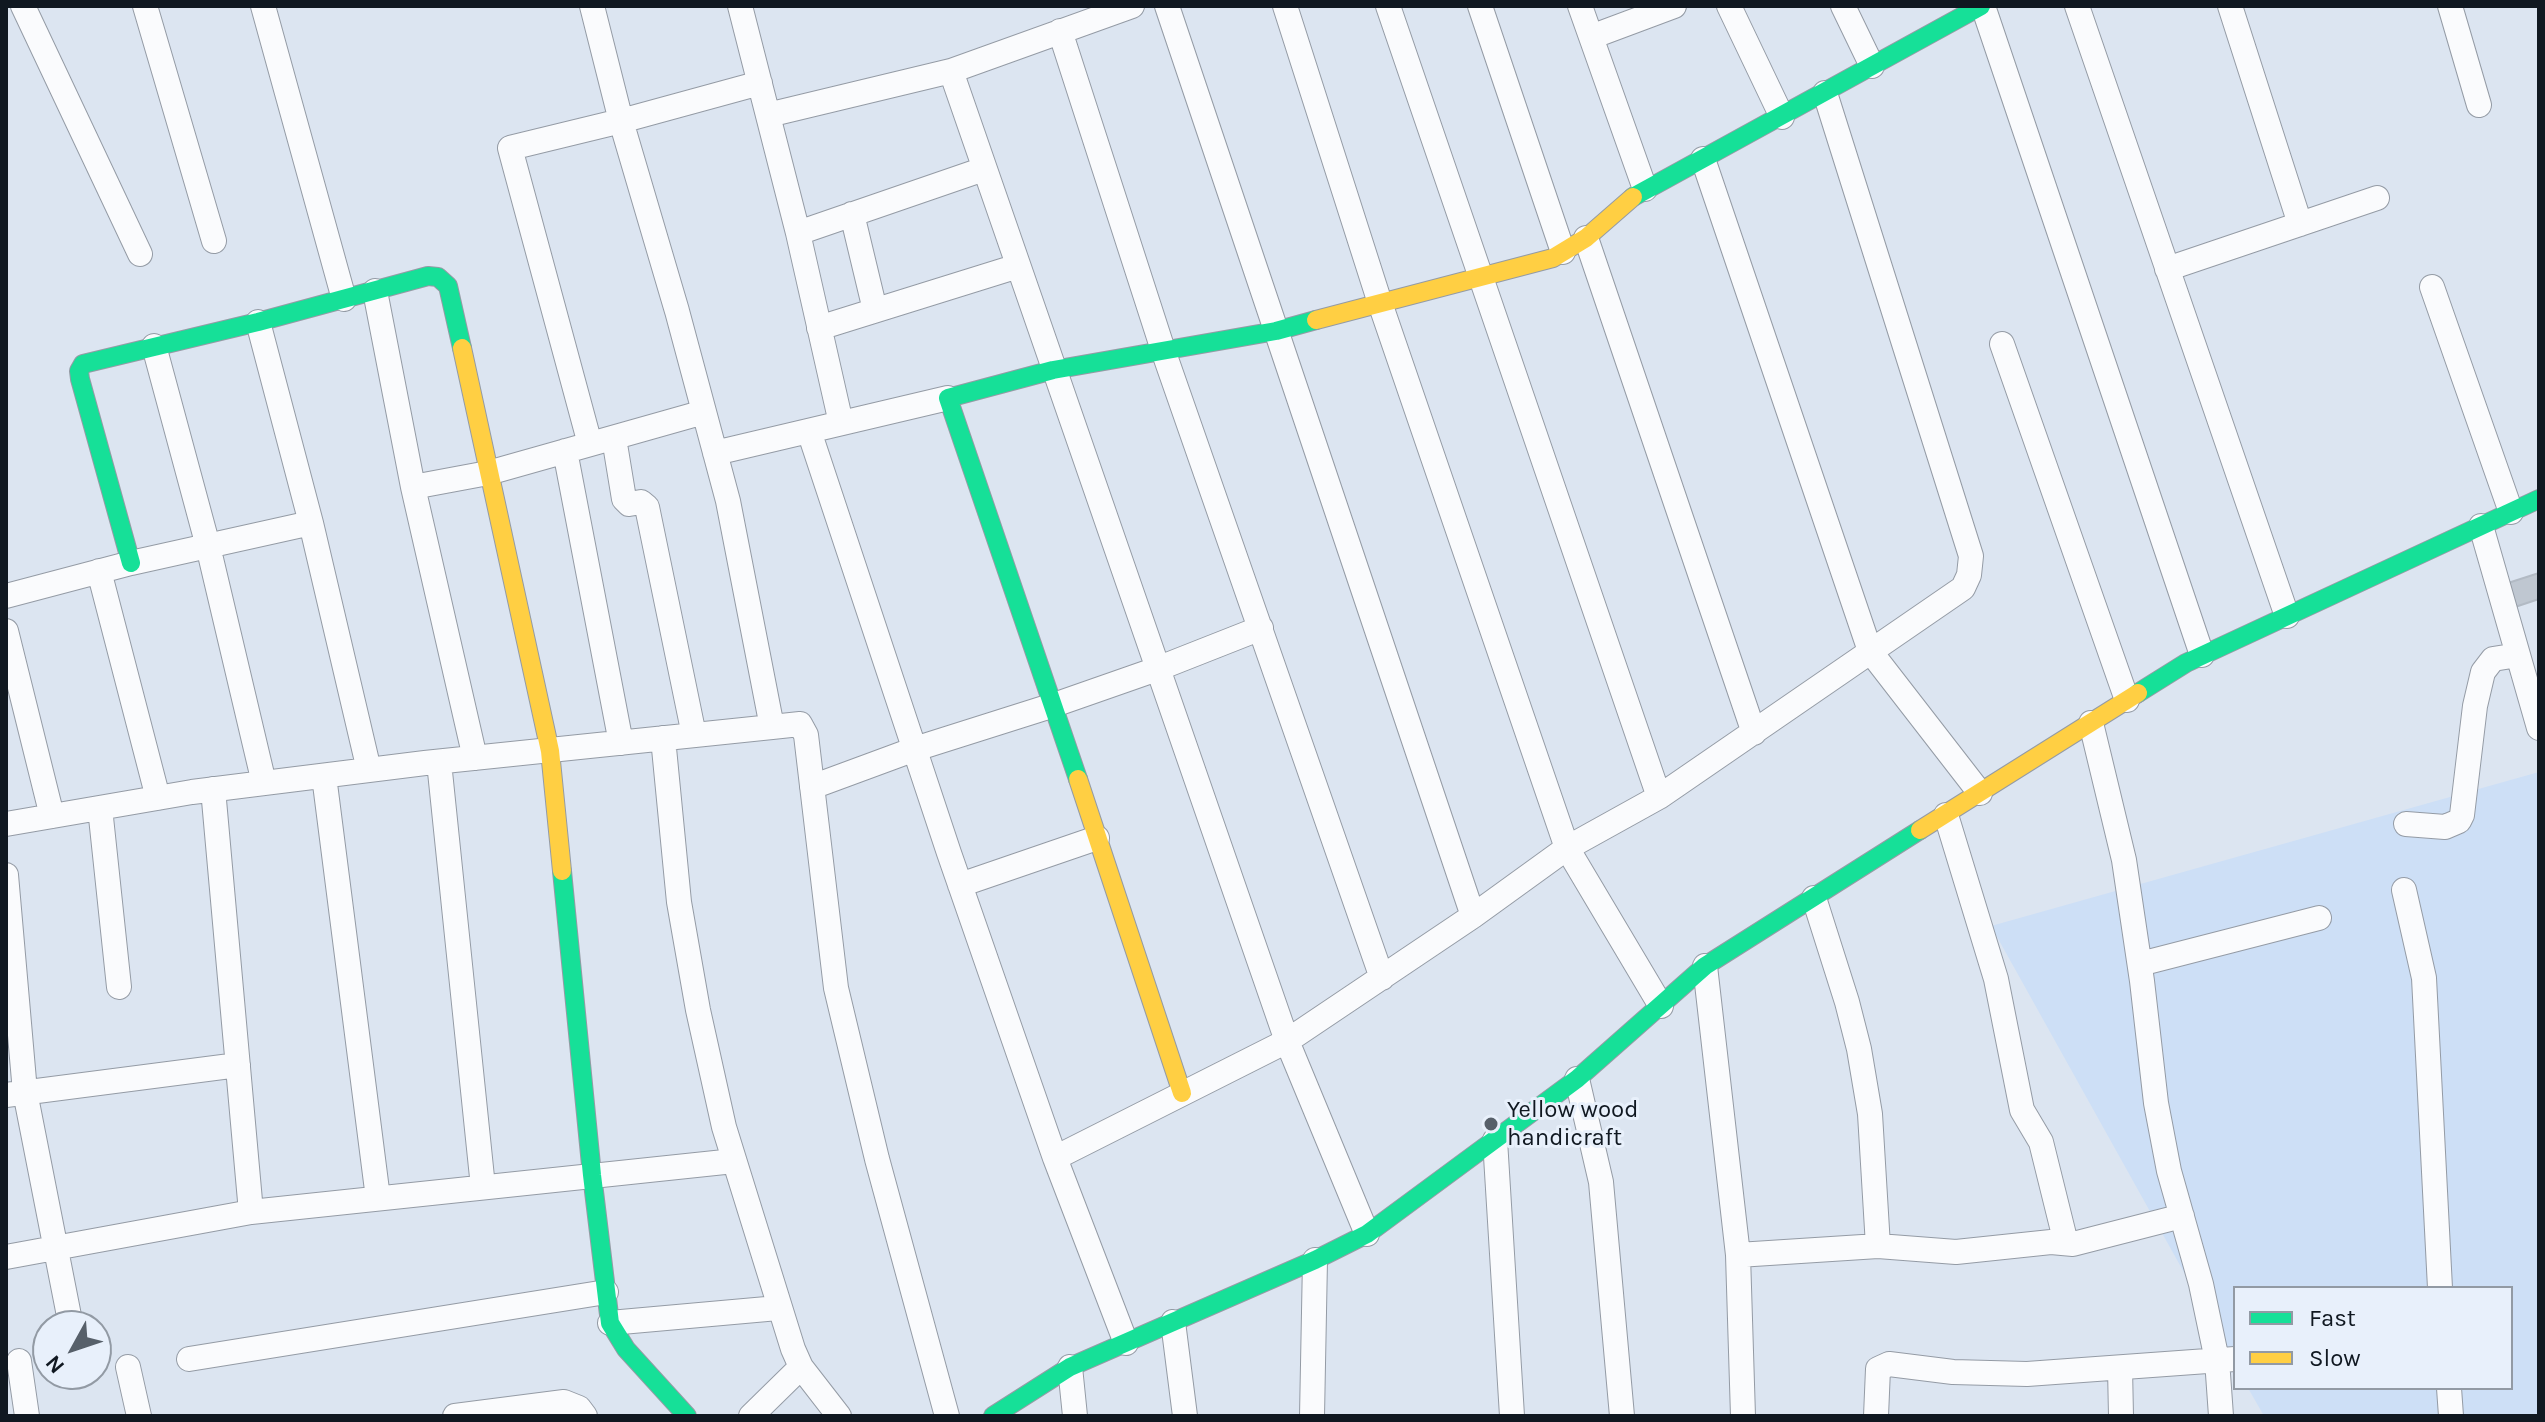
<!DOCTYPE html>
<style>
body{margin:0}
#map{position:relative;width:2545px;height:1422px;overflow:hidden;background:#dce5f1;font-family:Karla,sans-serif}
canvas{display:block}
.frame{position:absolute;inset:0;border:8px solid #101821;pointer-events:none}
.legend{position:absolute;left:2233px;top:1286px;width:280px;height:104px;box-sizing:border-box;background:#e8f0fb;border:2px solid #929aa4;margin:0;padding:10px 14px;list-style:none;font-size:24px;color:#101821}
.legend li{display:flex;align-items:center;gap:16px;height:40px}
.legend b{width:40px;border:2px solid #929aa4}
.north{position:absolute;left:32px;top:1310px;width:80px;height:80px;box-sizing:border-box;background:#e8f0fb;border:2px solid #929aa4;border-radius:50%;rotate:230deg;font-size:22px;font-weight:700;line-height:32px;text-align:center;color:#101821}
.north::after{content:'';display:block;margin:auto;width:28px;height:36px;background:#57606a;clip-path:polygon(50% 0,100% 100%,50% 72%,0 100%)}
</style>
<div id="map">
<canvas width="2545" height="1422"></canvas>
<div class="frame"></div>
<ul class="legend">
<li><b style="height:10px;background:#16e098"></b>Fast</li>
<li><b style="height:10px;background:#ffcf43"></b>Slow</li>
</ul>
<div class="north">N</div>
</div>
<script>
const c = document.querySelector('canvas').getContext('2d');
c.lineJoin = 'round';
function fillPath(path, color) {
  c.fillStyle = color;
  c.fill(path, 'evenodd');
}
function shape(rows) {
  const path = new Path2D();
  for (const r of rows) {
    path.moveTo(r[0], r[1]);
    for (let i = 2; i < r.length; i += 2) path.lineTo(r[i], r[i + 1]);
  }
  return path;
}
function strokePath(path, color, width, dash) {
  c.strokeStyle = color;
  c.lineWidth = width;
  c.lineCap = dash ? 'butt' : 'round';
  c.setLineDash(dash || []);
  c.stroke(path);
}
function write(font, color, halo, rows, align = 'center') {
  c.font = font + ' Karla,sans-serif';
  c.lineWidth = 6;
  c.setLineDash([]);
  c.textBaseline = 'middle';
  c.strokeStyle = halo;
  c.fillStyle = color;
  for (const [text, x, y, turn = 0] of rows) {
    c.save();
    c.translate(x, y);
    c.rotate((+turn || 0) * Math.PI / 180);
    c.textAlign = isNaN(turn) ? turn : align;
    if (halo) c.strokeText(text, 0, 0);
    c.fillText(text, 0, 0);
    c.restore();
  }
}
fillPath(shape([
 [2539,772,2539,1416,2264,1416,2248,1388,2511,1388,2511,1288,2235,1288,2235,1364,1991,926]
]), '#cddff6');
const building = shape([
 [2539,573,2539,599,2515,607,2508,583,2539,573]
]);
fillPath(building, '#bfc7d1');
strokePath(building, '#b2bac4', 2);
const street = shape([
 [23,6,140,254],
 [145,6,214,241],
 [263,6,344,299],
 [592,6,621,121,677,311,728,501,772,727,800,724,806,735,836,988,877,1159,947,1416],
 [740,6,798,233,841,423],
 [1132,6,951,71,1287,1041,1367,1234],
 [1167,6,1473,916],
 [1285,6,1380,303,1567,848,1661,1006],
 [1388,6,1659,797],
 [1480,6,1563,252],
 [1580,6,1645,189],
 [1729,6,1782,117],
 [1843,6,1872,66],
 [1983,6,2202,655],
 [2077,6,2287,616],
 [2230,6,2300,224],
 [2450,6,2479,105],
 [1060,31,1164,353,1382,978],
 [1591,37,1674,6],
 [768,115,951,71],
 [1703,159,1870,651,1980,793],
 [852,214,875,310],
 [798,233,984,169],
 [1586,238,1754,733],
 [2167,269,2377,198],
 [2432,287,2511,512],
 [375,291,413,487,475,758],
 [819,328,1018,266],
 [2002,344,2127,700],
 [154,346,208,546,264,783],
 [809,431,949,853,1055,1158,1126,1343],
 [614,438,624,499,629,504,641,502,647,507,694,735],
 [590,444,510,148,621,121,760,83],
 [565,451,621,743],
 [715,453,948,398],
 [413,487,488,473,704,412],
 [311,523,369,770],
 [2481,526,2539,728],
 [99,571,158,798],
 [6,596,131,563,311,523,258,322],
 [6,631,52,816],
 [2091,723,2124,860,2142,981,2156,1103,2169,1171,2201,1284,2217,1360,2221,1416],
 [663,738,679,902,698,1010,724,1127,793,1349,801,1367,839,1416],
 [439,762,483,1187],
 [324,776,378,1198],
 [812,787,915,749,1054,705,1157,669,1261,628],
 [213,789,251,1212],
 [100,808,119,987],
 [1946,815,1996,979,2022,1110,2041,1142,2066,1243],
 [6,824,192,792,425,763,772,727],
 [2406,824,2445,827,2459,821,2462,815,2475,706,2483,672,2493,659,2518,655],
 [6,875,25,1092,71,1326],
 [960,885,1097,838],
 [2404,890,2424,978,2440,1288],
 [1814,898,1847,1002,1859,1049,1870,1114,1878,1246],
 [2140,964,2319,918],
 [1705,966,1738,1255,1743,1416],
 [1577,1079,1601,1182,1622,1416],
 [6,1095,238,1065],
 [1495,1140,1512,1416],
 [1055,1158,1287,1041,1473,916,1567,848,1659,797,1963,588,1969,575,1971,556,1825,93],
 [1738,1255,1878,1246,1956,1252,2051,1242,2073,1244,2182,1216],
 [6,1257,251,1212,734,1161],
 [1173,1322,1185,1416],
 [610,1323,778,1308],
 [189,1359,606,1292],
 [19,1361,27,1416],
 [128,1367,139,1416],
 [1070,1367,1075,1416],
 [2120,1368,2121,1416],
 [2449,1388,2451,1416],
 [455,1416,564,1402,579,1408,585,1416],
 [751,1416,801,1367],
 [1312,1416,1315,1260],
 [1876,1416,1878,1369,1889,1364,1953,1372,2027,1374,2235,1359]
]);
const fast = shape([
 [1633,197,1981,6],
 [131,563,80,379,79,371,83,364,258,322,428,276,438,277,448,286,462,348],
 [2138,693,2186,663,2539,499],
 [1078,779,948,398,1053,370,1276,331,1316,320],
 [562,871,592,1175,610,1323,626,1349,687,1416],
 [993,1416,1070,1367,1315,1260,1367,1234,1577,1079,1705,966,1920,830]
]);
const slow = shape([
 [1316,320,1553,258,1586,238,1633,197],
 [462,348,550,751,562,871],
 [1078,779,1182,1093],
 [1920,830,2138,693]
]);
strokePath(street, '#949ba5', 26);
strokePath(fast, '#949ba5', 20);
strokePath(slow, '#949ba5', 20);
strokePath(street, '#fafbfd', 24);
strokePath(fast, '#16e098', 18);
strokePath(slow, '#ffcf43', 18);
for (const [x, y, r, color] of [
 [1491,1124,8,"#57606a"]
]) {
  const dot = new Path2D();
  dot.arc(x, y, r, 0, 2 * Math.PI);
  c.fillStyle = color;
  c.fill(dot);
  strokePath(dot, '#e8f0fb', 3);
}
write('24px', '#101821', '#e8f0fb', [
 ["Yellow wood",1507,1110],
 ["handicraft",1507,1138]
], 'left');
</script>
